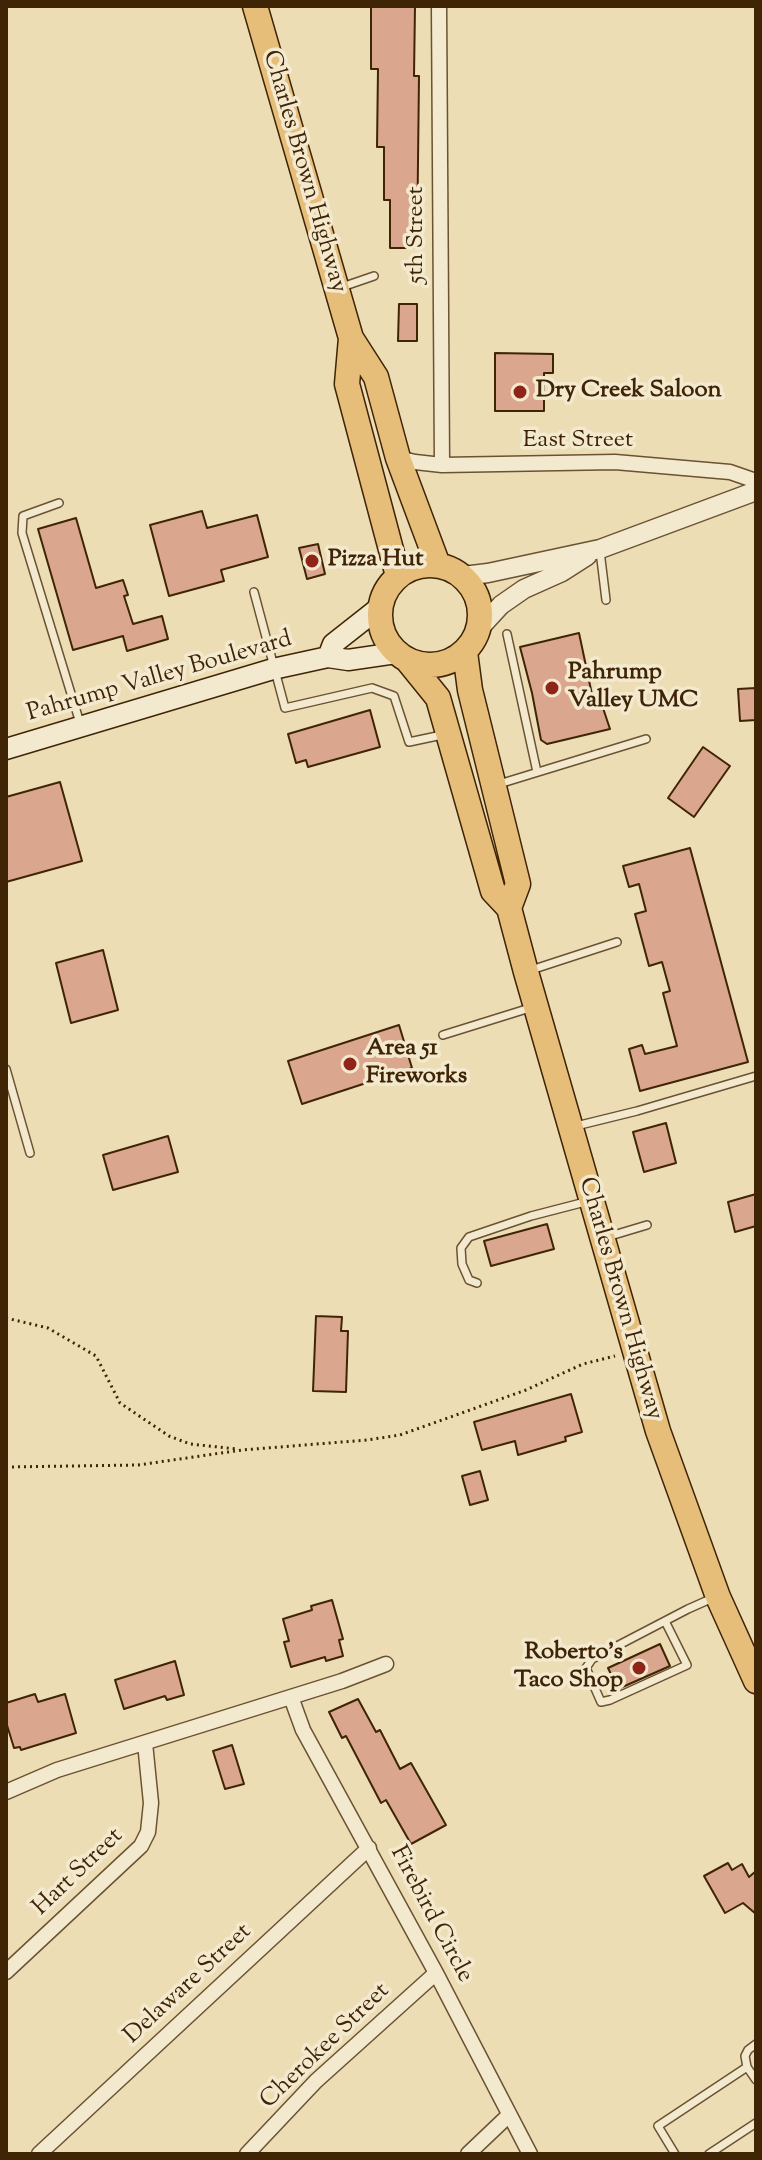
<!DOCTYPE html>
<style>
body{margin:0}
#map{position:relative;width:762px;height:2160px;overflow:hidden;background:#ecddb5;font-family:"Sorts Mill Goudy",serif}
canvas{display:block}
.frame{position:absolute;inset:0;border:8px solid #3f2406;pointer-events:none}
</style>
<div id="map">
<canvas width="762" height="2160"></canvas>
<div class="frame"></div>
</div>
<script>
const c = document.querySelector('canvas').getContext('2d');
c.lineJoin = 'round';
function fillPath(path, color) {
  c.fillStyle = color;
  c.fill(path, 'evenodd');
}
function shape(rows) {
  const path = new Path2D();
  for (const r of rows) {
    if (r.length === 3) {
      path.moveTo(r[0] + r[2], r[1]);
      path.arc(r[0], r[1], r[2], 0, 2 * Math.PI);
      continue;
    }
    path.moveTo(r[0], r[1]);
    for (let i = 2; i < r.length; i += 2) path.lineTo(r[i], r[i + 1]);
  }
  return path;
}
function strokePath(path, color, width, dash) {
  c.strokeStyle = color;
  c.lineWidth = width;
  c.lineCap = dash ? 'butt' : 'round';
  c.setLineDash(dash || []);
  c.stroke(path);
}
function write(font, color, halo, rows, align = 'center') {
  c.font = font + ' "Sorts Mill Goudy",serif';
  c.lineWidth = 7;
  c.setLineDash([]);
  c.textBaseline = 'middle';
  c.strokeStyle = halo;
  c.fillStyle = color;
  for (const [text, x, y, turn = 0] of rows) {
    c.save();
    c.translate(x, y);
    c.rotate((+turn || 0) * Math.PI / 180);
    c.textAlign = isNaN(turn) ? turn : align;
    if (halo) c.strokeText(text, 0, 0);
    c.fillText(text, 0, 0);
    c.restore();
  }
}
const building = shape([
 [371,6,415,6,414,76,419,76,417,248,390,248,390,200,384,200,384,147,377,147,378,69,371,69,371,6],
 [399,304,417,304,417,341,398,341,399,304],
 [495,353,553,354,553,373,544,373,544,411,495,411,495,353],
 [202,511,207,528,257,515,268,557,221,570,224,581,169,596,150,525,202,511],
 [76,518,96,588,123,580,128,595,124,596,133,624,162,616,168,639,127,651,123,636,73,650,38,529,76,518],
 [318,544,325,574,307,579,299,548,318,544],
 [579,633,594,704,601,702,610,729,547,744,541,740,532,693,520,647,579,633],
 [756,688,756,720,740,721,738,689,756,688],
 [370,710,380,747,308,767,306,760,296,763,288,734,370,710],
 [703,747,730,766,694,817,668,798,703,747],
 [60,782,82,861,6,882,6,797,60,782],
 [690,848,748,1062,640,1091,629,1049,642,1045,645,1054,677,1046,663,993,670,991,662,962,649,966,635,914,646,911,639,884,629,887,623,866,690,848],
 [103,950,118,1010,71,1023,56,963,103,950],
 [399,1025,412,1068,302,1104,288,1061,399,1025],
 [666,1123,676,1163,644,1172,633,1132,666,1123],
 [168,1136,178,1172,113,1190,103,1155,168,1136],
 [756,1194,756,1226,735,1232,728,1202,756,1194],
 [547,1224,554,1249,491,1266,484,1241,547,1224],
 [316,1316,342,1317,341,1331,348,1331,346,1392,313,1391,316,1316],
 [571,1394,582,1432,565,1437,566,1441,518,1455,515,1441,482,1450,474,1422,571,1394],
 [480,1471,488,1500,470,1505,462,1476,480,1471],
 [332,1600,343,1639,339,1640,343,1656,326,1661,325,1657,291,1667,284,1642,289,1641,283,1619,312,1610,311,1606,332,1600],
 [660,1644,670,1666,618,1689,608,1668,660,1644],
 [175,1661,184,1695,167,1700,165,1696,124,1709,115,1680,175,1661],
 [35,1694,38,1702,65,1694,76,1733,21,1750,20,1747,14,1748,6,1722,6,1703,35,1694],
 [358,1699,376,1732,380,1730,400,1769,411,1763,446,1825,411,1844,386,1800,381,1803,346,1736,342,1738,329,1712,358,1699],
 [232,1745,244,1784,225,1789,213,1751,232,1745],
 [728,1863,732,1870,742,1864,749,1877,756,1871,756,1914,743,1903,725,1913,704,1876,728,1863]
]);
fillPath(building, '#dba68e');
strokePath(building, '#3f2406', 2);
const service = shape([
 [342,287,374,276],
 [59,503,23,516,22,533,80,723],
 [600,551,606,600],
 [254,592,285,708,372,688,394,696,409,742,442,735],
 [507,634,537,772],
 [499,784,646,739],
 [531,970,617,942],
 [443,1035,533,1007],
 [6,1069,30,1153],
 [576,1126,637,1111,756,1076],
 [607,1237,647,1225],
 [477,1283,469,1280,462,1264,461,1248,469,1237,531,1216,589,1201],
 [665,1621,687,1665,610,1700,601,1702,586,1668,592,1659,688,1609,715,1597],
 [756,2044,748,2050,745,2056,747,2067,756,2080],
 [675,2154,658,2126,747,2067],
 [709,2154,756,2123]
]);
const minor = shape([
 [439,6,442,465],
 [398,458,415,462,442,465,615,462,730,472,756,481],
 [291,1697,303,1730,436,1973,530,2154],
 [6,1792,57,1770,342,1681,386,1664],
 [6,1972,141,1846,148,1832,151,1803,145,1743],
 [39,2154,369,1848],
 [247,2154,316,2081,436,1973],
 [468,2154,509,2115]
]);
const tertiary = shape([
 [463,576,488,573,600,549,756,491],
 [478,630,501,605,524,589,562,572,587,556]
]);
const secondary = shape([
 [328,657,333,644,380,607],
 [6,749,273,669,328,657,348,660,396,653]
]);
const primary = shape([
 [255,6,351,338,376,377,398,458,438,565],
 [351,338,347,384,398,576],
 [430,615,50],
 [465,652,470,690,518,884,509,908],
 [408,661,438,698,493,891,509,908,526,972,658,1431,718,1597,756,1681]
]);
strokePath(service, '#6a5232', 10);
strokePath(minor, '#6a5232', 17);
strokePath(tertiary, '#6a5232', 21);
strokePath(secondary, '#3f2406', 23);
strokePath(primary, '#3f2406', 27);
strokePath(shape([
 [6,1318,48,1328,96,1356,120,1403,169,1436,190,1444,237,1449],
 [6,1467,138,1465,242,1450,367,1440,400,1435,526,1390,583,1364,615,1356]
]), '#3f2406', 3, [2, 4]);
strokePath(service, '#f3e9cf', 7);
strokePath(minor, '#f3e9cf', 14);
strokePath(tertiary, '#f3e9cf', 18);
strokePath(secondary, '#f3e9cf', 20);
strokePath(primary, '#e6be7a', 24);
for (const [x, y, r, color] of [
 [520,392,8,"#8f2418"],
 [312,561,8,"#8f2418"],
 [552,688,8,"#8f2418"],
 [350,1064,8,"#8f2418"],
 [639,1668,8,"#8f2418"]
]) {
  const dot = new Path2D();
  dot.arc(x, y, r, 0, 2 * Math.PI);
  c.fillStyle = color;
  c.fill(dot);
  strokePath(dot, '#f3e9cf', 3);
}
write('24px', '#3f2406', '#f3e9cf', [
 ["Charles Brown Highway",303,172,74],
 ["5th Street",418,235,-90],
 ["East Street",578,442],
 ["Pahrump Valley Boulevard",160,678,-16],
 ["Charles Brown Highway",619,1299,74],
 ["Hart Street",79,1873,-44],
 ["Firebird Circle",430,1915,62],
 ["Delaware Street",189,1985,-43],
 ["Cherokee Street",326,2047,-44]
]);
write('bold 24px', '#3f2406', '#f3e9cf', [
 ["Dry Creek Saloon",536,392],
 ["Pizza Hut",328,561],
 ["Pahrump",568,674],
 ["Valley UMC",568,702],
 ["Area 51",366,1050],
 ["Fireworks",366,1078],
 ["Roberto's",623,1654,"right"],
 ["Taco Shop",623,1682,"right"]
], 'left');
</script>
